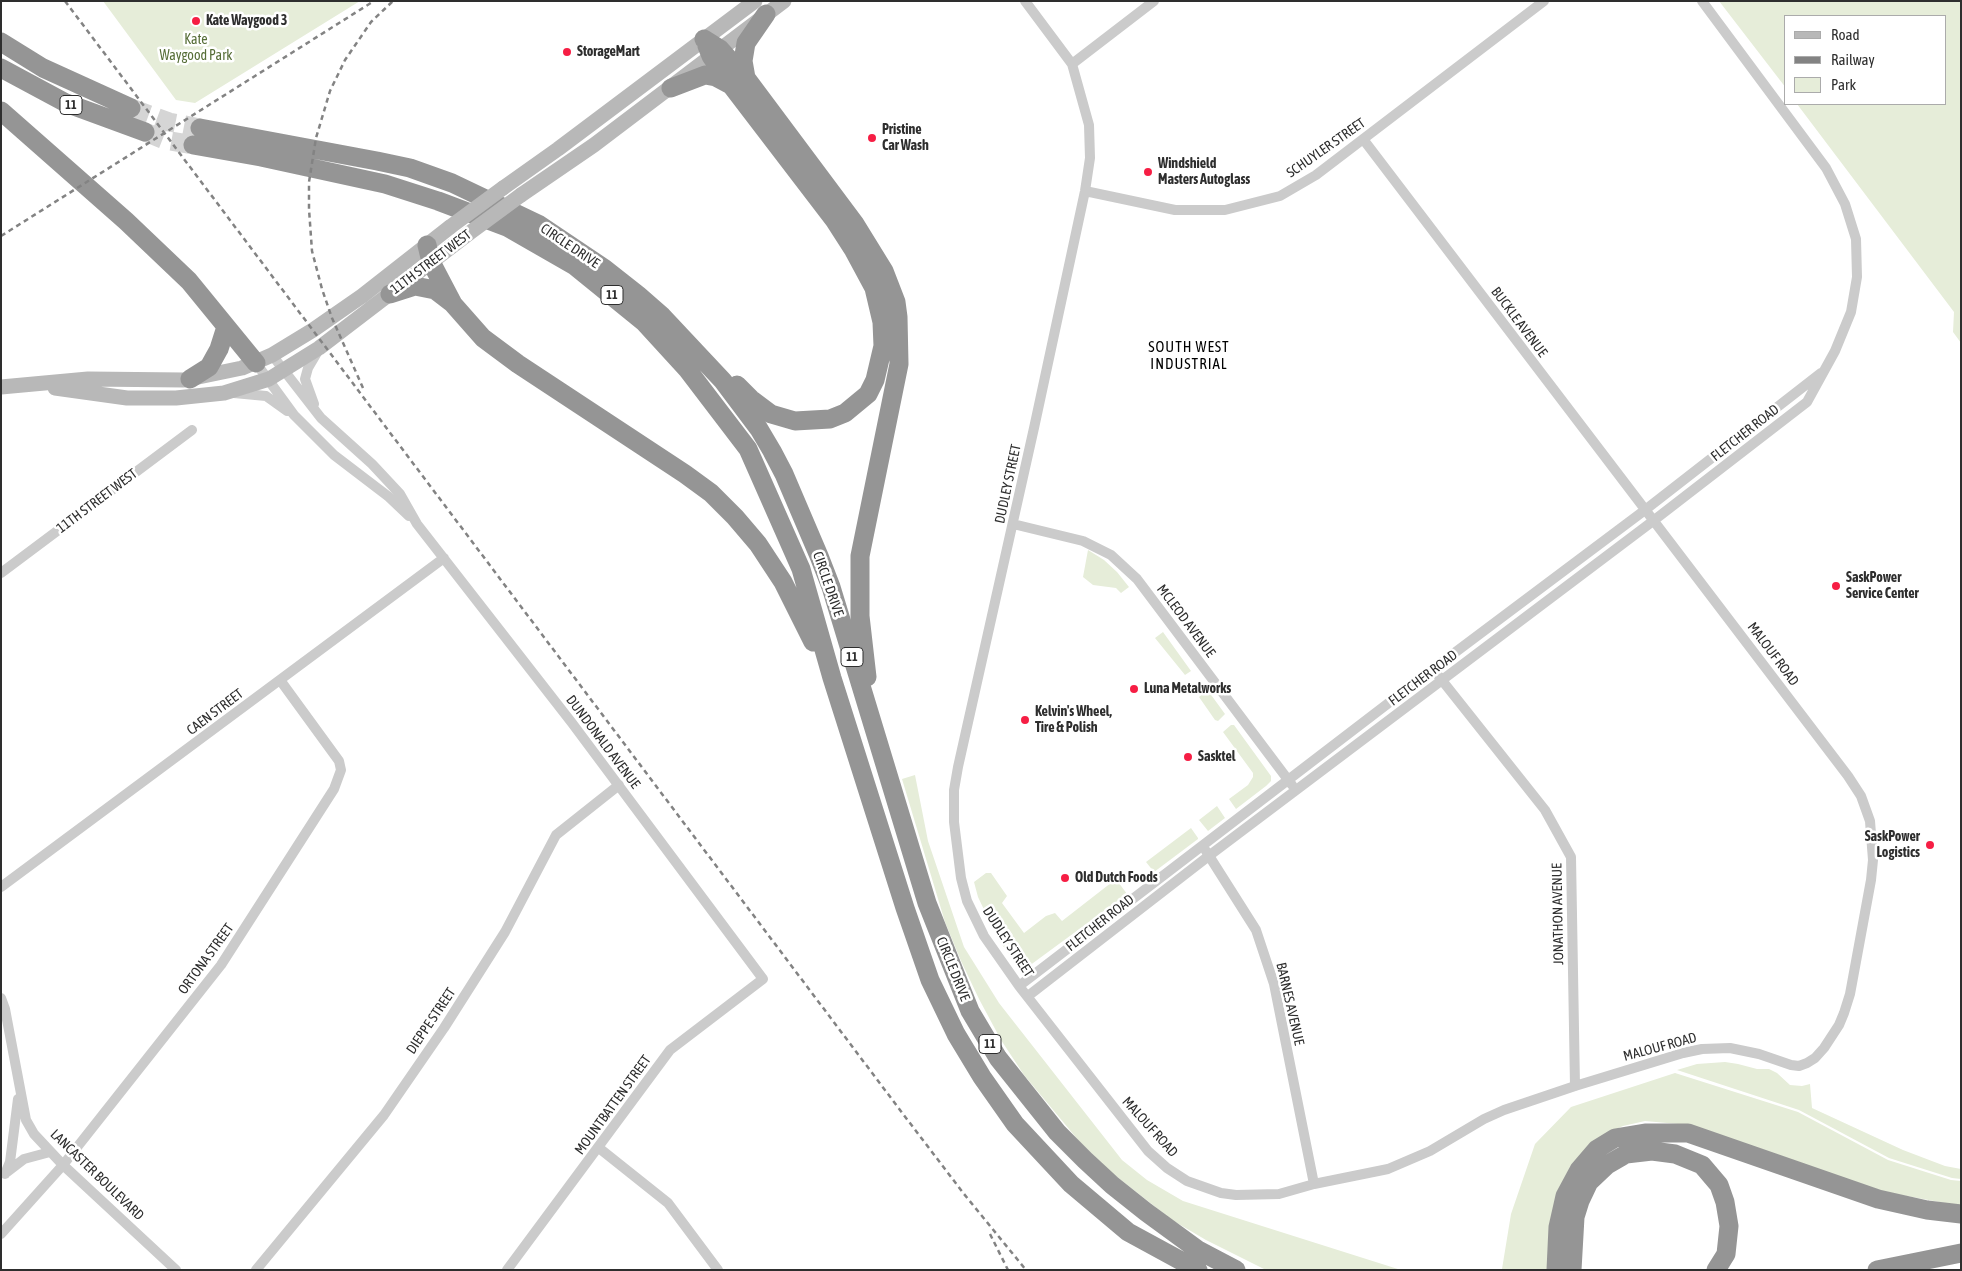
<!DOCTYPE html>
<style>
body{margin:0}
#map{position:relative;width:1962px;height:1271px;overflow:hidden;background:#fff;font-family:"Asap Condensed",sans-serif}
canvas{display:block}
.frame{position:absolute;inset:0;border:2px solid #2e2e2e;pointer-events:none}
.legend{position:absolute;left:1784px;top:15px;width:162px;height:90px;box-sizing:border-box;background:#fff;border:1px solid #ababab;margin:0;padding:6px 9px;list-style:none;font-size:15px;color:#2e2e2e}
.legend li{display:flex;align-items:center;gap:10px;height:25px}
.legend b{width:25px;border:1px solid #ababab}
</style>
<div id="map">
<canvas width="1962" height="1271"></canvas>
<div class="frame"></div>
<ul class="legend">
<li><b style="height:6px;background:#b8b8b8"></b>Road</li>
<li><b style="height:6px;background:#838383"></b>Railway</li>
<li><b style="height:14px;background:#e6edd9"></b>Park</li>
</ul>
</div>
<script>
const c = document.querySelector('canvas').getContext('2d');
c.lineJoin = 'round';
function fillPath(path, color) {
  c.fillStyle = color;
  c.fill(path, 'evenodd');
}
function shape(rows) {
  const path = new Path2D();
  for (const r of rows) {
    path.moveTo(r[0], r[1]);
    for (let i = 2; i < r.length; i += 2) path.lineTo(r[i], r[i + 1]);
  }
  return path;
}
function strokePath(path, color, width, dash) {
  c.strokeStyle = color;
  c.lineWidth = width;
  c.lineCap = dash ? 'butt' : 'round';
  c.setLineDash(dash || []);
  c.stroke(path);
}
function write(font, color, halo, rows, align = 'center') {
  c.font = font + ' "Asap Condensed",sans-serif';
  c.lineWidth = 5;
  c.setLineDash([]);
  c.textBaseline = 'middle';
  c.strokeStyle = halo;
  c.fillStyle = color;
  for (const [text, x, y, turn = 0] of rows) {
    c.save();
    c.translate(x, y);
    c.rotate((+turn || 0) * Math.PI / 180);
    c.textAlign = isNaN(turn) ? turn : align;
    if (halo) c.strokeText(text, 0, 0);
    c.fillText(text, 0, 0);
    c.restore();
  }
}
fillPath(shape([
 [103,1,360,1,195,103,176,100],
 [1719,1,1961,1,1961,343,1953,332,1954,312,1797,104,1946,104,1946,16,1786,16,1786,88],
 [1088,550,1104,560,1117,572,1129,587,1121,593,1116,588,1093,585,1083,577],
 [1163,632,1191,671,1185,675,1155,638],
 [1206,691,1209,692,1225,714,1218,721,1215,720,1199,697],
 [1231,725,1234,725,1271,776,1271,781,1266,786,1236,809,1229,799,1248,785,1253,777,1253,773,1223,732],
 [915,775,928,841,964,947,999,1003,1122,1160,1147,1180,1183,1201,1401,1270,1266,1270,1206,1240,1172,1220,1112,1173,1079,1141,1024,1075,1001,1040,979,999,961,961,945,922,902,779],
 [1217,806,1225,818,1208,831,1199,820],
 [1191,828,1198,838,1198,839,1154,872,1146,862],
 [986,873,991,873,1007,896,1002,903,1024,933,1046,916,1055,913,1062,921,1116,879,1127,894,1029,966,1022,967,1016,964,998,939,978,897,974,882],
 [1725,1062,1738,1064,1757,1069,1769,1069,1777,1073,1790,1085,1802,1086,1810,1084,1812,1108,1903,1150,1945,1166,1961,1169,1961,1179,1952,1178,1889,1158,1799,1110,1677,1070,1697,1064],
 [1675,1073,1798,1112,1888,1160,1951,1180,1961,1181,1961,1206,1874,1190,1678,1124,1645,1121,1623,1126,1605,1134,1587,1147,1570,1167,1557,1196,1548,1270,1494,1270,1502,1269,1511,1214,1535,1144,1571,1107]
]), '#e6edd9');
strokePath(shape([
 [131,108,169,122,200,128],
 [145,132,165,140,193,145]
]), '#d5d5d5', 19, [19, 9]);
strokePath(shape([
 [1025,1,1072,64,1089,125,1090,158,1085,191,1034,428,958,767,954,790,954,822,961,878,967,901,984,936,1019,986,1148,1151,1167,1168,1187,1181,1221,1193,1236,1195,1279,1194,1314,1184,1388,1169,1430,1151,1484,1119,1504,1110,1575,1086,1683,1053,1702,1049,1730,1048,1759,1054,1791,1065,1799,1066,1807,1063,1815,1058,1824,1048,1839,1025,1844,1013,1850,994,1871,880,1873,860,1870,821,1861,796,1848,776,1363,139],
 [1072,64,1154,1],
 [1085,191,1175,210,1225,210,1280,196,1316,175,1544,1],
 [272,355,321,418,372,464,400,494,417,524,572,723,763,979,670,1050,507,1270],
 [256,363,294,415,334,455,389,497,409,516],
 [234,393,266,396,287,411],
 [314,404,305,379,308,368,318,351],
 [1013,524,1083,541,1111,555,1137,579,1292,785],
 [1,573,192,430],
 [1433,669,1545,810,1571,857,1575,1086],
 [1206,851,1256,930,1274,984,1314,1184],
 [1,887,444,558],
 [1019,986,1433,669,1645,510,1821,373],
 [1028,996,1210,855,1653,521,1807,402,1835,351,1851,312,1857,277,1856,239,1845,204,1826,168,1702,1],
 [1,998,5,1009,26,1120,34,1134,63,1165,176,1270],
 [599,1148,668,1203,718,1270],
 [7,1172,24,1159,50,1152],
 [5,1174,10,1162,18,1099],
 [1,1234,63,1165,221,965,334,789,341,770,339,761,280,680],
 [256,1270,384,1115,444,1028,505,932,556,835,619,785]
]), '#cbcbcb', 10);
strokePath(shape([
 [503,188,558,149,755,1],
 [521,195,594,145,784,1],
 [1,387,88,379,184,380,242,368,272,355,313,330,362,296,450,227],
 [55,388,127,398,176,398,224,393,269,379,319,348,468,234]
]), '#b8b8b8', 15);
strokePath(shape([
 [704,39,720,49,746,78,855,224,884,271,896,302,898,317,899,364,860,556,860,616,867,677],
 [1,42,43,68,131,108],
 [707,46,711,56,731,85,835,221,853,249,874,288,882,322,883,346,875,380,868,394,845,413,830,419,795,421,771,414,751,399,737,385],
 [1,68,66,103,145,132],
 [746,78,743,61,746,43,766,14],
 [671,88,705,75,716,77,731,85],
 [1,111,126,221,189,281,256,363],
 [200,128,377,161,410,168,452,183,538,224,605,269,638,295,662,316,723,381,759,429,772,451,784,474,819,556,831,587,927,903,970,1011,998,1058,1057,1132,1085,1160,1112,1185,1146,1212,1198,1250,1236,1270],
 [193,145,261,157,385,184,438,201,507,227,575,266,644,322,687,369,748,449,801,569,832,678,905,908,930,980,956,1034,982,1077,1015,1124,1071,1184,1128,1232,1198,1270],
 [427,245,431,262,453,304,483,338,518,364,685,474,711,493,735,517,758,544,783,582,813,642],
 [390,294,415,286,435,290,452,303],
 [190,379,209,367,219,349,226,327],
 [1556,1270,1558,1227,1565,1196,1579,1170,1597,1149,1615,1138,1645,1133,1688,1133,1878,1199,1927,1210,1961,1214],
 [1572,1270,1575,1217,1580,1201,1589,1182,1607,1165,1626,1154,1652,1151,1675,1154,1702,1165,1719,1185,1725,1202,1729,1226,1726,1254,1716,1270],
 [1877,1270,1961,1253]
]), '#959595', 19);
strokePath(shape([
 [65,1,900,1110,964,1194,1026,1270],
 [1,236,374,1],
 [363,388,332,318,322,289,312,251,309,209,309,182,316,138,330,91,345,60,371,22,393,1],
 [990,1234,1008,1270]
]), '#838383', 2.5, [5, 4]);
strokePath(shape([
 [450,227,503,188],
 [468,234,521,195]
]), '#b8b8b8', 15);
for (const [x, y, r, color] of [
 [196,21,5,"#f61e44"],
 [567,52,5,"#f61e44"],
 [872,138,5,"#f61e44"],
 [1148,172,5,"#f61e44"],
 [1836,586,5,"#f61e44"],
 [1134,689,5,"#f61e44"],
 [1025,720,5,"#f61e44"],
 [1188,757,5,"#f61e44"],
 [1930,845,5,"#f61e44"],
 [1065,878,5,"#f61e44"]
]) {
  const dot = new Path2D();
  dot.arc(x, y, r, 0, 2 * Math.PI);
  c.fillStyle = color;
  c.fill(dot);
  strokePath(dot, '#fff', 2);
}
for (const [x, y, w] of [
 [71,105,22],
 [612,295,22],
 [852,657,22],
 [990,1044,22]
]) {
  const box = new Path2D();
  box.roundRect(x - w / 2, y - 9.5, w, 19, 4);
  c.fillStyle = '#fff';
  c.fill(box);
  strokePath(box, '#2e2e2e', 1);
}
write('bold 12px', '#2e2e2e', null, [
 ["11",71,105],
 ["11",612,295],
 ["11",852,657],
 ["11",990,1044]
]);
write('bold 14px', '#2e2e2e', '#fff', [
 ["Kate Waygood 3",206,21],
 ["StorageMart",577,52],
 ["Pristine",882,130],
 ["Car Wash",882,146],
 ["Windshield",1158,164],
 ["Masters Autoglass",1158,180],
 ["SaskPower",1846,578],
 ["Service Center",1846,594],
 ["Luna Metalworks",1144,689],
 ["Kelvin's Wheel,",1035,712],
 ["Tire & Polish",1035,728],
 ["Sasktel",1198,757],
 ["SaskPower",1920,837,"right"],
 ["Logistics",1920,853,"right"],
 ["Old Dutch Foods",1075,878]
], 'left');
write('14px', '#566d37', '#fff', [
 ["Kate",196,40],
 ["Waygood Park",196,56]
]);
write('14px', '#2e2e2e', '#fff', [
 ["SCHUYLER STREET",1326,148,-35],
 ["CIRCLE DRIVE",570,246,34],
 ["11TH STREET WEST",431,262,-37],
 ["BUCKLE AVENUE",1519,322,53],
 ["FLETCHER ROAD",1745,433,-38],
 ["DUDLEY STREET",1008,484,-78],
 ["11TH STREET WEST",97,501,-37],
 ["CIRCLE DRIVE",828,584,71],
 ["MCLEOD AVENUE",1186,621,53],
 ["MALOUF ROAD",1773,654,53],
 ["FLETCHER ROAD",1423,678,-37],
 ["CAEN STREET",215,712,-37],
 ["DUNDONALD AVENUE",603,742,53],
 ["JONATHON AVENUE",1558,914,-91],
 ["FLETCHER ROAD",1100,923,-38],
 ["DUDLEY STREET",1008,942,57],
 ["ORTONA STREET",206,959,-54],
 ["CIRCLE DRIVE",953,969,68],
 ["BARNES AVENUE",1290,1004,77],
 ["DIEPPE STREET",431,1021,-56],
 ["MALOUF ROAD",1660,1047,-15],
 ["MOUNTBATTEN STREET",613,1105,-54],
 ["MALOUF ROAD",1150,1127,48],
 ["LANCASTER BOULEVARD",97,1175,44]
]);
c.letterSpacing = '1px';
write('15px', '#000', '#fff', [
 ["SOUTH WEST",1189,347],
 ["INDUSTRIAL",1189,364]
]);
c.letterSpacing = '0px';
</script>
